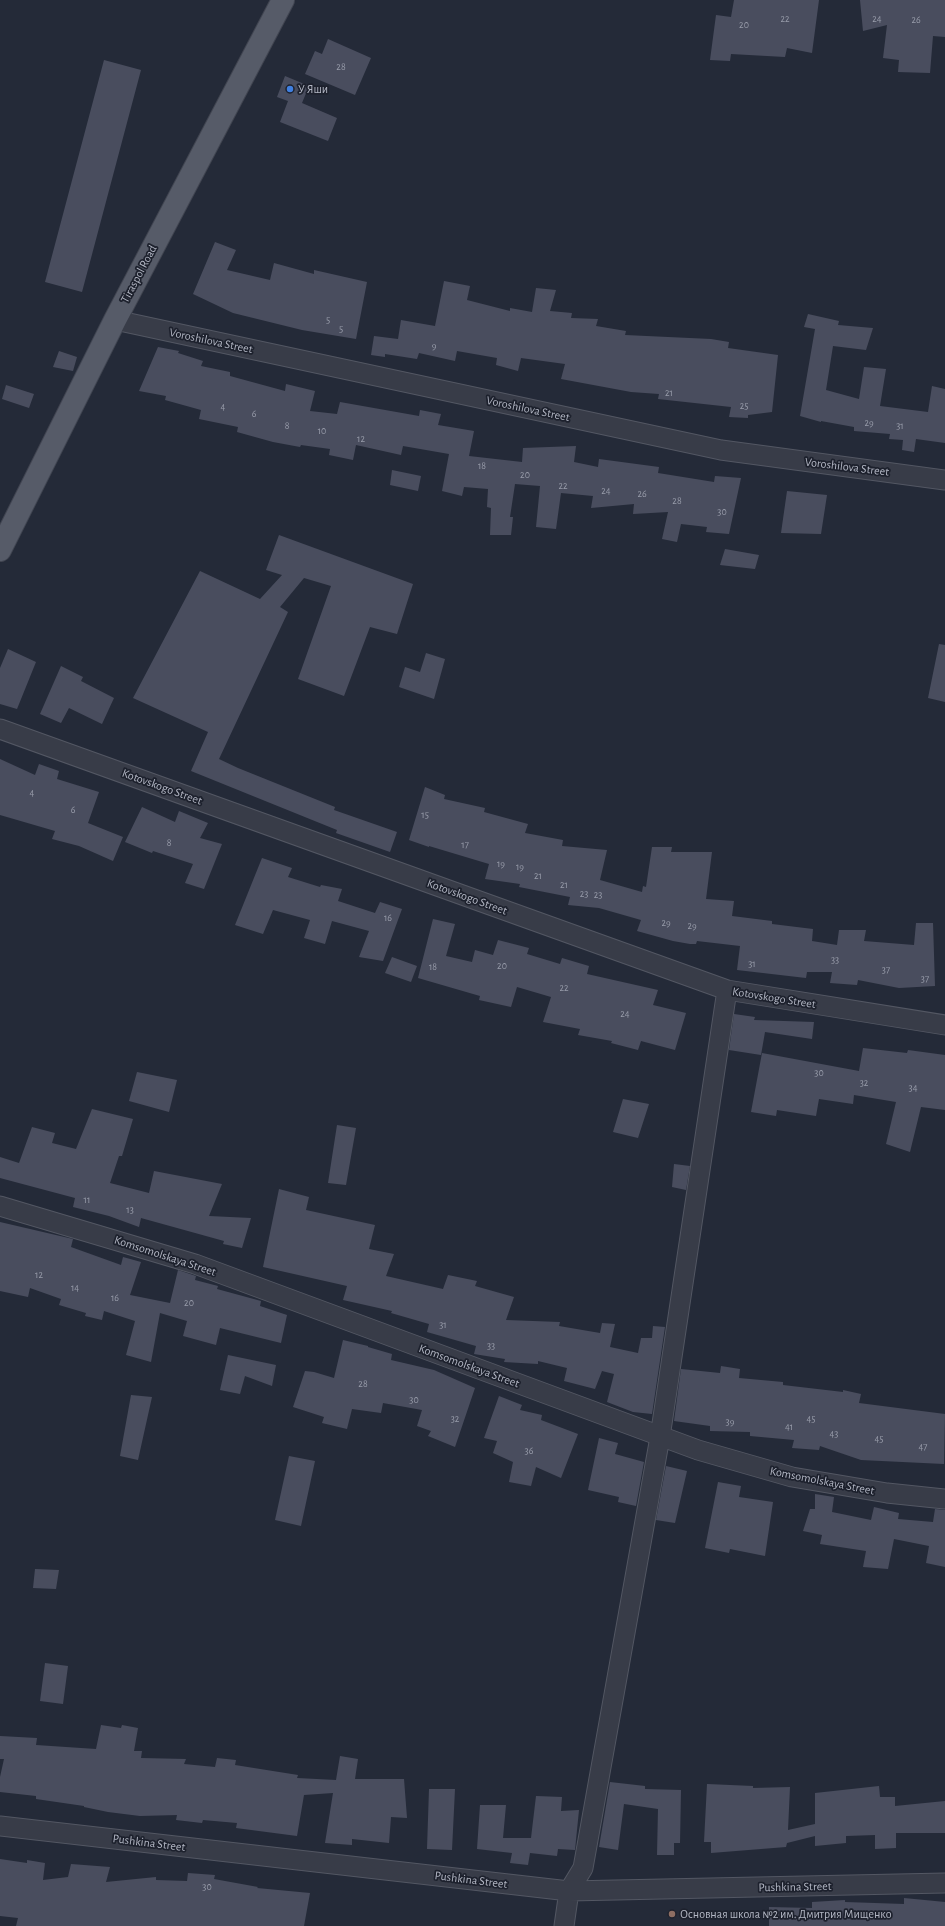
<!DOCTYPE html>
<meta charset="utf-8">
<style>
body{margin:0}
canvas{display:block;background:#242a38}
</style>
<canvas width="945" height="1926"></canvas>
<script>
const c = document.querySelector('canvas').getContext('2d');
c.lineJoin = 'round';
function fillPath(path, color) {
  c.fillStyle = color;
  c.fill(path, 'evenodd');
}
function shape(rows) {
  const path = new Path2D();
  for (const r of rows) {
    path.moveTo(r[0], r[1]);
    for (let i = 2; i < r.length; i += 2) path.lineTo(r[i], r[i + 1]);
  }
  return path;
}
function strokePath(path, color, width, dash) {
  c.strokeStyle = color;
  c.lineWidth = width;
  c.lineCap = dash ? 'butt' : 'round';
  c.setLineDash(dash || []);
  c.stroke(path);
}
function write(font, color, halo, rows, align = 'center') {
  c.font = font + ' "Alegreya Sans",sans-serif';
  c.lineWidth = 3.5;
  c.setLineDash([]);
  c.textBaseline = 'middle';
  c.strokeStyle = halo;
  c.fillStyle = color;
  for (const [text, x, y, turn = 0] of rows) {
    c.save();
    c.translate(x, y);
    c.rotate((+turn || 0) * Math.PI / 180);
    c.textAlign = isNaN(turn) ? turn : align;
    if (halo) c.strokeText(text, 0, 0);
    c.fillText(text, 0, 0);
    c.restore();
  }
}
fillPath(shape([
 [734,0,819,0,812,53,787,48,785,57,731,54,730,61,710,60,716,15,731,17],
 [860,0,945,0,945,37,933,36,930,73,898,72,899,60,883,58,887,25,863,31],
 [328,39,371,58,355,95,305,74,315,51,322,54],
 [104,60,141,70,82,292,45,282],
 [285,76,309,86,302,103,337,118,328,141,280,122,288,101,277,97],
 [215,242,236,250,227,270,270,280,274,263,314,274,314,270,367,282,356,339,302,330,233,313,193,294],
 [444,281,470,286,467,300,510,311,510,308,532,312,536,288,556,290,550,311,572,313,571,318,598,319,596,326,626,331,625,335,711,339,729,342,728,348,778,355,772,412,748,415,748,418,729,417,731,407,658,399,659,394,631,392,561,379,565,364,521,358,518,371,496,365,497,358,457,351,455,361,419,353,417,359,385,354,385,357,371,355,374,336,398,339,401,320,435,326],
 [808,314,839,321,838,325,873,328,866,350,833,346,826,390,859,399,864,367,886,369,880,406,928,412,932,386,945,389,945,443,916,439,914,452,902,450,903,440,889,439,890,434,854,431,854,427,821,421,821,422,800,416,815,329,804,327],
 [158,347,179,351,178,353,203,361,201,366,230,372,230,376,285,391,286,384,315,391,310,411,337,414,340,402,419,416,420,410,441,414,438,425,474,431,469,456,522,462,523,448,576,446,574,462,598,467,599,459,659,467,658,473,714,482,715,476,741,478,729,534,706,532,707,527,681,524,677,542,662,539,668,512,633,514,634,504,591,508,593,496,561,493,556,529,536,527,540,486,515,484,510,517,513,517,511,535,490,535,491,508,487,507,488,489,464,487,462,496,442,491,449,454,403,446,401,455,356,445,353,460,329,455,330,449,301,445,300,447,273,442,237,432,238,427,199,419,201,410,165,400,166,396,139,391],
 [59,351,77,357,73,371,53,367],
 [6,385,34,394,29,408,2,399],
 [392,470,421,476,418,491,390,485],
 [787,491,827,495,821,534,781,533],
 [279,535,413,584,397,634,370,627,344,696,298,679,331,586,304,578,280,607,288,612,219,759,238,768,335,807,334,810,397,832,390,852,336,833,337,830,191,771,208,732,133,698,200,571,260,599,282,575,266,570],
 [725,549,759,555,755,569,720,565],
 [939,644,945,645,945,702,928,698],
 [8,649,36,662,17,709,0,704,0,668],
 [426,653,445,659,434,699,399,687,405,667,420,672],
 [61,666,83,677,81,681,114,698,102,724,69,708,61,723,40,714],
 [0,759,35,775,39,764,59,771,57,779,99,792,88,823,123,837,113,861,79,846,52,839,55,831,0,815],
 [425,787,445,795,444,799,485,808,484,812,528,824,525,833,563,840,562,846,607,850,600,880,642,892,643,886,646,887,652,847,672,847,671,852,712,852,706,899,734,901,732,916,772,921,772,924,813,929,812,941,837,945,839,930,866,930,864,941,914,945,916,923,933,923,935,986,899,988,858,980,857,985,830,983,832,972,807,972,806,978,737,970,740,946,697,941,696,944,690,944,673,941,637,931,641,920,599,908,568,905,570,897,519,887,520,884,485,879,489,864,429,846,429,847,409,840],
 [142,807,175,822,179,811,208,823,200,838,222,844,204,889,185,883,193,864,153,851,152,853,125,842],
 [262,858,292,868,288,877,320,887,321,885,342,889,338,901,375,913,380,902,402,909,383,961,359,957,369,931,332,921,325,944,304,938,310,920,273,910,263,934,235,925],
 [433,919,455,924,446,956,472,962,475,950,493,955,498,940,529,948,527,954,560,964,562,958,589,966,587,974,658,990,653,1005,686,1013,675,1050,641,1041,638,1050,611,1043,612,1041,578,1035,580,1029,543,1022,551,997,517,987,511,1007,479,1000,480,996,418,978],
 [392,957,417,966,411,982,385,973],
 [734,1014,755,1017,754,1020,814,1022,812,1039,765,1032,761,1055,729,1050],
 [863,1048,907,1053,908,1050,945,1055,945,1110,921,1107,910,1152,886,1144,896,1102,854,1095,853,1104,819,1099,816,1116,777,1110,776,1116,751,1112,762,1053,859,1071],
 [137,1072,177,1080,169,1112,129,1101],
 [623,1099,649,1104,638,1138,613,1132],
 [92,1109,133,1119,122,1156,119,1156,110,1183,149,1193,154,1171,222,1184,209,1216,251,1218,242,1248,223,1244,224,1241,141,1218,139,1227,109,1216,73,1207,75,1198,0,1178,0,1157,19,1163,32,1127,55,1133,52,1143,76,1149],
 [337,1125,356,1128,346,1185,328,1183],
 [674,1164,690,1166,686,1190,672,1187],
 [279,1189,309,1197,306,1210,375,1225,369,1249,394,1254,386,1276,443,1289,448,1275,477,1281,475,1286,514,1297,506,1320,560,1322,559,1326,600,1333,602,1323,615,1324,610,1347,638,1353,641,1338,652,1338,653,1326,665,1327,652,1414,633,1412,607,1402,614,1374,602,1371,595,1389,564,1381,567,1368,538,1361,538,1364,504,1362,505,1359,474,1354,476,1346,427,1332,429,1324,391,1313,392,1311,343,1300,347,1286,263,1267],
 [0,1222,73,1239,71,1247,121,1265,123,1257,141,1262,130,1295,170,1303,178,1270,196,1276,195,1280,218,1286,217,1289,261,1301,260,1306,287,1315,281,1343,220,1328,216,1345,183,1336,187,1321,160,1313,151,1362,126,1355,135,1321,104,1311,102,1320,85,1316,86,1313,59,1305,61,1299,30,1288,28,1297,0,1291],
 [343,1340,368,1346,368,1347,392,1354,391,1360,434,1370,475,1388,455,1447,428,1436,431,1431,417,1426,422,1410,383,1403,381,1413,352,1409,347,1429,322,1423,324,1417,293,1407,305,1371,314,1372,334,1378],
 [228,1355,276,1365,272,1386,245,1376,240,1394,220,1390],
 [721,1366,740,1369,739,1378,783,1382,783,1385,843,1392,843,1390,861,1394,859,1403,945,1414,944,1464,861,1460,820,1446,819,1450,792,1448,794,1440,750,1436,750,1432,710,1431,710,1426,674,1421,681,1369,720,1373],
 [131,1395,152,1397,138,1460,120,1456],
 [499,1396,522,1405,520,1410,542,1415,541,1420,578,1434,561,1478,536,1467,531,1486,509,1482,513,1462,493,1453,497,1441,484,1438],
 [599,1438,618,1443,615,1454,644,1462,636,1506,618,1502,619,1497,588,1490],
 [289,1456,315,1461,301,1526,275,1520],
 [666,1466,687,1471,675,1523,656,1520],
 [718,1482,741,1486,739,1497,773,1502,765,1556,730,1549,729,1553,705,1548],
 [815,1494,834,1497,832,1512,871,1520,874,1507,899,1513,898,1519,933,1522,935,1509,945,1510,945,1567,926,1563,929,1546,894,1539,888,1569,863,1567,866,1551,820,1544,822,1535,803,1531,810,1509,815,1509],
 [35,1569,59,1570,56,1589,33,1588],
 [45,1663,68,1666,63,1704,40,1701],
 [101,1725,121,1728,122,1725,138,1728,134,1751,142,1751,141,1758,186,1759,184,1764,215,1767,217,1758,236,1760,235,1765,298,1775,297,1778,336,1780,340,1756,358,1759,355,1779,404,1779,407,1818,391,1817,389,1843,352,1839,352,1845,325,1843,333,1793,304,1795,297,1836,236,1828,237,1823,203,1820,202,1823,176,1820,177,1815,140,1816,108,1812,84,1807,84,1806,36,1799,36,1796,0,1792,0,1777,4,1759,0,1759,0,1736,37,1738,36,1745,96,1749],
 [610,1782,645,1786,645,1789,681,1790,680,1843,674,1843,674,1855,657,1855,658,1809,624,1804,618,1850,599,1847],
 [707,1784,753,1786,753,1788,790,1787,788,1830,815,1824,815,1793,879,1786,880,1797,895,1797,895,1806,945,1801,945,1833,896,1833,896,1848,875,1849,875,1835,846,1836,846,1843,815,1846,815,1836,787,1843,786,1847,711,1853,711,1842,704,1842],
 [429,1789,455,1789,452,1850,427,1849],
 [536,1796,562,1797,561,1811,579,1810,575,1850,558,1849,557,1856,530,1853,528,1865,510,1863,512,1853,477,1849,480,1805,506,1805,503,1838,531,1838],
 [0,1859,27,1863,27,1860,45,1863,43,1880,68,1877,71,1864,110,1867,106,1882,156,1877,156,1880,187,1881,188,1873,215,1875,214,1879,258,1887,257,1888,310,1893,304,1926,16,1926,18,1918,0,1916],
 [904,1898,945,1902,945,1926,769,1926,769,1907,812,1908,812,1902,845,1900,845,1902,904,1904]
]), '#494d5e');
const minor = shape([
 [115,320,721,450,945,480],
 [0,729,727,990,945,1025],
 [0,1206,195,1264,698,1450,792,1477,887,1493,945,1499],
 [0,1826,569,1891,945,1883],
 [564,1926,569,1891,583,1868,660,1437,727,990]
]);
const primary = shape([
 [0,550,115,320,283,0]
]);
strokePath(minor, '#535763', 21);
strokePath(primary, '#414551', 24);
strokePath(minor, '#383c48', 19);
strokePath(primary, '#565b68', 22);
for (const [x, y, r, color] of [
 [290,89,4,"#3f7fe0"],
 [672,1914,4,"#8d6e63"]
]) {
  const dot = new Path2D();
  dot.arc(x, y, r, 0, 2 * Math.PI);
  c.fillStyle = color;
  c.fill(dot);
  strokePath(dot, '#1d212d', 1.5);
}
write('10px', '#989caa', null, [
 ["22",785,19],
 ["24",877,19],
 ["26",916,20],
 ["20",744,25],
 ["28",341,67],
 ["5",328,320],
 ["5",341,329],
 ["9",434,346],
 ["21",669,393],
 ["25",744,406],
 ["4",223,407],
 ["6",254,414],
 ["29",869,423],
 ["8",287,426],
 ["31",900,426],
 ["10",322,431],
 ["12",361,439],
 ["18",482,466],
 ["20",525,475],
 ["22",563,486],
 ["24",606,491],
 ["26",642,494],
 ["28",677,501],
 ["30",722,512],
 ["4",32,793],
 ["6",73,810],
 ["15",425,815],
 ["8",169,843],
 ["17",465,845],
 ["19",501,864],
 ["19",520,867],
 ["21",538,876],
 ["21",564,885],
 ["23",584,894],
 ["23",598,895],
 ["16",388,918],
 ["29",666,923],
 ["29",692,926],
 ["33",835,960],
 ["31",752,964],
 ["20",502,966],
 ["18",433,967],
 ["37",886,970],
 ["37",925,979],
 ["22",564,988],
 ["24",625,1014],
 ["30",819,1073],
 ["32",864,1083],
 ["34",913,1088],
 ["11",87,1200],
 ["13",130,1210],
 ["12",39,1275],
 ["14",75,1288],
 ["16",115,1298],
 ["20",189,1303],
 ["31",443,1325],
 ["33",491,1346],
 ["28",363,1384],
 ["30",414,1400],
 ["32",455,1419],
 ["45",811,1419],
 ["39",730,1422],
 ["41",789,1427],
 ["43",834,1434],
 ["45",879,1439],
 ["47",923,1447],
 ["36",529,1451],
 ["30",207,1887]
]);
write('12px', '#b3b7c4', '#1d212d', [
 ["У Яши",298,89],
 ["Основная школа №2 им. Дмитрия Мищенко",680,1914]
], 'left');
write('12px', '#b3b7c4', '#1d212d', [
 ["Tiraspol Road",139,274,-62],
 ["Voroshilova Street",211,341,12],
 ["Voroshilova Street",528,409,12],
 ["Voroshilova Street",847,467,7],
 ["Kotovskogo Street",162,787,20],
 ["Kotovskogo Street",467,897,20],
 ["Kotovskogo Street",774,998,9],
 ["Komsomolskaya Street",165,1256,18],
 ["Komsomolskaya Street",469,1366,20],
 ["Komsomolskaya Street",822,1481,11],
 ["Pushkina Street",149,1843,7],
 ["Pushkina Street",471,1880,7],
 ["Pushkina Street",795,1887,-1]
]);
</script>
